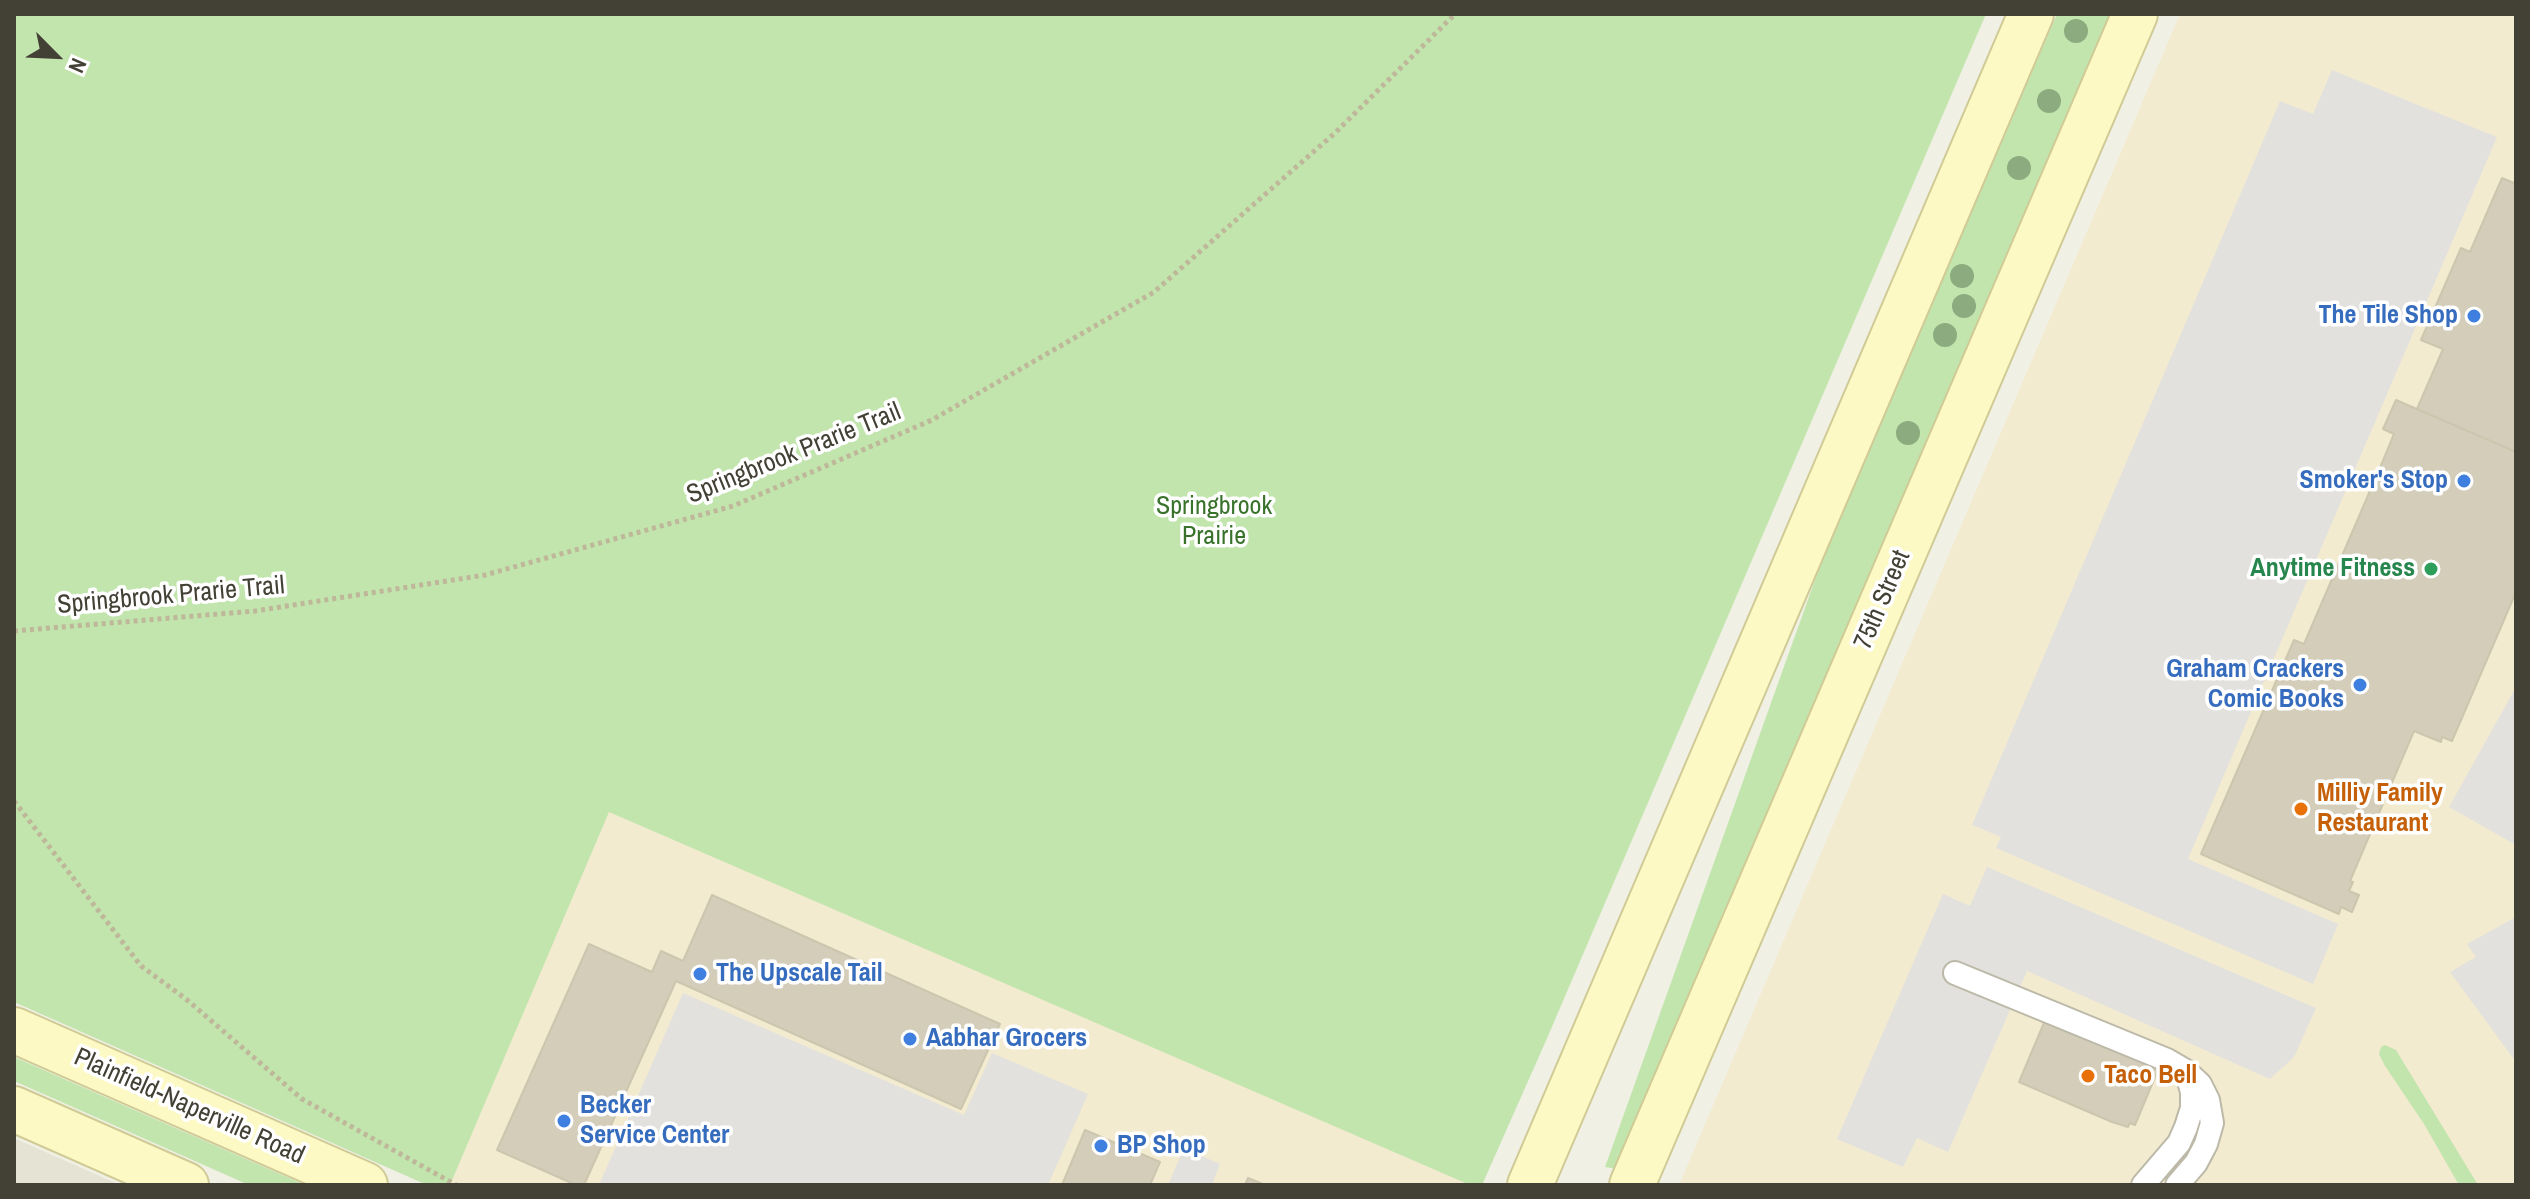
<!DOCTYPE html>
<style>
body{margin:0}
#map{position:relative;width:2530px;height:1199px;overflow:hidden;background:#f1f0e4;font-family:"Archivo Narrow",sans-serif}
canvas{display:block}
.frame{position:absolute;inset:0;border:16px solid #434035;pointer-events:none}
.north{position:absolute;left:16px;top:16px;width:80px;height:80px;-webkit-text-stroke:6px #fff;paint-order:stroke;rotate:114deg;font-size:22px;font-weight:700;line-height:32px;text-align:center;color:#434035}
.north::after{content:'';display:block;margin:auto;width:28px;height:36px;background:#434035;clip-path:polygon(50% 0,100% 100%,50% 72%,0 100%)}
</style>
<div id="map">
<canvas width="2530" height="1199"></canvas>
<div class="frame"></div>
<div class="north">N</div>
</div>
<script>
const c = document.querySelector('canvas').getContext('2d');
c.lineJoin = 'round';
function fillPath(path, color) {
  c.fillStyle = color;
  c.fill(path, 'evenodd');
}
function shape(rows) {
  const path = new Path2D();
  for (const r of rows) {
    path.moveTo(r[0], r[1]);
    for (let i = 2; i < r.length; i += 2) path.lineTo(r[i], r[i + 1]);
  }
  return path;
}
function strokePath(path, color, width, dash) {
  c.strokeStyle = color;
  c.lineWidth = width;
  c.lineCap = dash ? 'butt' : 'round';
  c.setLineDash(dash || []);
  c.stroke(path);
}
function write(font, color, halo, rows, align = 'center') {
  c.font = font + ' "Archivo Narrow",sans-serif';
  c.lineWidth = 7;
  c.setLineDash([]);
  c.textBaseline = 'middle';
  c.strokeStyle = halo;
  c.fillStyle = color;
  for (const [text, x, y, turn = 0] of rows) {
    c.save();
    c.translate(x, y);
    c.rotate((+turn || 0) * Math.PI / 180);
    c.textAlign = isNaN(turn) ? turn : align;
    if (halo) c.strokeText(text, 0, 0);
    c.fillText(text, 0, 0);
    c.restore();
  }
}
fillPath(shape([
 [14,1138,120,1185,14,1185]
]), '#e5e3d3');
fillPath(shape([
 [2180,14,2516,14,2516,1185,1679,1185],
 [609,811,1474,1185,449,1185]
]), '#f3ebd0');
fillPath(shape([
 [14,14,1986,14,1545,1043,1482,1185,1470,1185,609,812,450,1185,427,1185,14,1002],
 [2057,14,2113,14,1617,1169,1605,1167,1825,552],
 [2385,1045,2396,1050,2478,1185,2459,1185,2424,1124,2385,1066,2379,1054,2381,1047],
 [14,1057,305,1185,249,1185,14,1081]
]), '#c2e5ae');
fillPath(shape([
 [2332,70,2497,137,2188,859,2338,924,2313,984,1996,848,2001,837,1972,825,2280,101,2313,114],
 [2516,687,2516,845,2449,807],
 [1987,867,2316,1008,2294,1057,2270,1079,2027,971,1948,1152,1917,1138,1903,1167,1837,1139,1943,894,1970,906],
 [2516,917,2516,1062,2450,972,2476,957,2467,944],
 [683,993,964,1115,992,1053,1088,1094,1048,1185,599,1185],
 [1184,1148,1220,1164,1212,1185,1168,1185]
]), '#e2e1dd');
const building = shape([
 [2502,178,2514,183,2516,178,2516,452,2417,409,2443,349,2421,340,2461,248,2470,252,2502,178],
 [2396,400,2516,452,2516,592,2452,741,2442,737,2441,742,2414,731,2350,881,2353,882,2349,891,2359,895,2352,912,2341,907,2339,914,2201,854,2294,640,2304,644,2382,463,2394,434,2383,429,2396,400],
 [712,895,1000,1024,961,1109,676,981,584,1185,576,1185,497,1150,589,944,652,972,661,951,683,961,712,895],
 [2046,1018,2155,1066,2154,1069,2158,1070,2135,1125,2130,1123,2128,1127,2112,1122,2019,1082,2046,1018],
 [1085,1130,1160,1162,1150,1185,1062,1185,1085,1130],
 [1248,1178,1265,1185,1245,1185,1248,1178]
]);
fillPath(building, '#d3cdba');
strokePath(building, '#cdc6ae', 2);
const lane = shape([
 [1955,973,2167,1060,2186,1071,2200,1084,2208,1100,2212,1123,2206,1144,2196,1163,2177,1185],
 [2143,1185,2179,1143,2186,1127,2192,1108,2192,1092,2187,1074]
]);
const secondary = shape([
 [14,1030,365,1185],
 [14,1109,186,1185],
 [1530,1185,2031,14],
 [1632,1185,2135,14]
]);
strokePath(lane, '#bcb9a8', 26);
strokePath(secondary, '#d0cb96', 48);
strokePath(shape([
 [14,631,255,611,485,575,733,506,932,420,1154,292,1336,132,1455,14],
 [14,801,141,966,186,999,302,1099,456,1185]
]), '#beb799', 5, [4, 4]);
strokePath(lane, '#fff', 22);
strokePath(secondary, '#fcf9c4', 44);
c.fillStyle = '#8cab7e';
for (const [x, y] of [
 [2076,31],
 [2049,101],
 [2019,168],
 [1962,276],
 [1964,306],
 [1945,335],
 [1908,433]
]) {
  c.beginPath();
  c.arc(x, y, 12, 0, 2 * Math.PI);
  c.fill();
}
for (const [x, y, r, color] of [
 [2474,316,8,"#3f7fe0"],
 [2464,481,8,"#3f7fe0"],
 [2431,569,8,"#2e9e5b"],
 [2360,685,8,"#3f7fe0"],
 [2301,809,8,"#e8710a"],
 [700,974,8,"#3f7fe0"],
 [910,1039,8,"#3f7fe0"],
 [2088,1076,8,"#e8710a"],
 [564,1121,8,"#3f7fe0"],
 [1101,1146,8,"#3f7fe0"]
]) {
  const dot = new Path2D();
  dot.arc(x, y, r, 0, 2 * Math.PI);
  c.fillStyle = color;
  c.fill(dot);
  strokePath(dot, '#fff', 3);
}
write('bold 26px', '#366cbe', '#fff', [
 ["The Tile Shop",2458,316,"right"],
 ["Smoker's Stop",2448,481,"right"],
 ["Graham Crackers",2344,670,"right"],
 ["Comic Books",2344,700,"right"],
 ["The Upscale Tail",716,974],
 ["Aabhar Grocers",926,1039],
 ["Becker",580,1106],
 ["Service Center",580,1136],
 ["BP Shop",1117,1146]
], 'left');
write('26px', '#434035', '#fff', [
 ["Springbrook Prarie Trail",794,454,-22],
 ["Springbrook Prarie Trail",171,596,-5],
 ["75th Street",1883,600,-67],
 ["Plainfield-Naperville Road",189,1107,24]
]);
write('26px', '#39722b', '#fff', [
 ["Springbrook",1214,507],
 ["Prairie",1214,537]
]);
write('bold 26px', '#27864d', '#fff', [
 ["Anytime Fitness",2415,569]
], 'right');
write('bold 26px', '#c56008', '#fff', [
 ["Milliy Family",2317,794],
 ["Restaurant",2317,824],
 ["Taco Bell",2104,1076]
], 'left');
</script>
